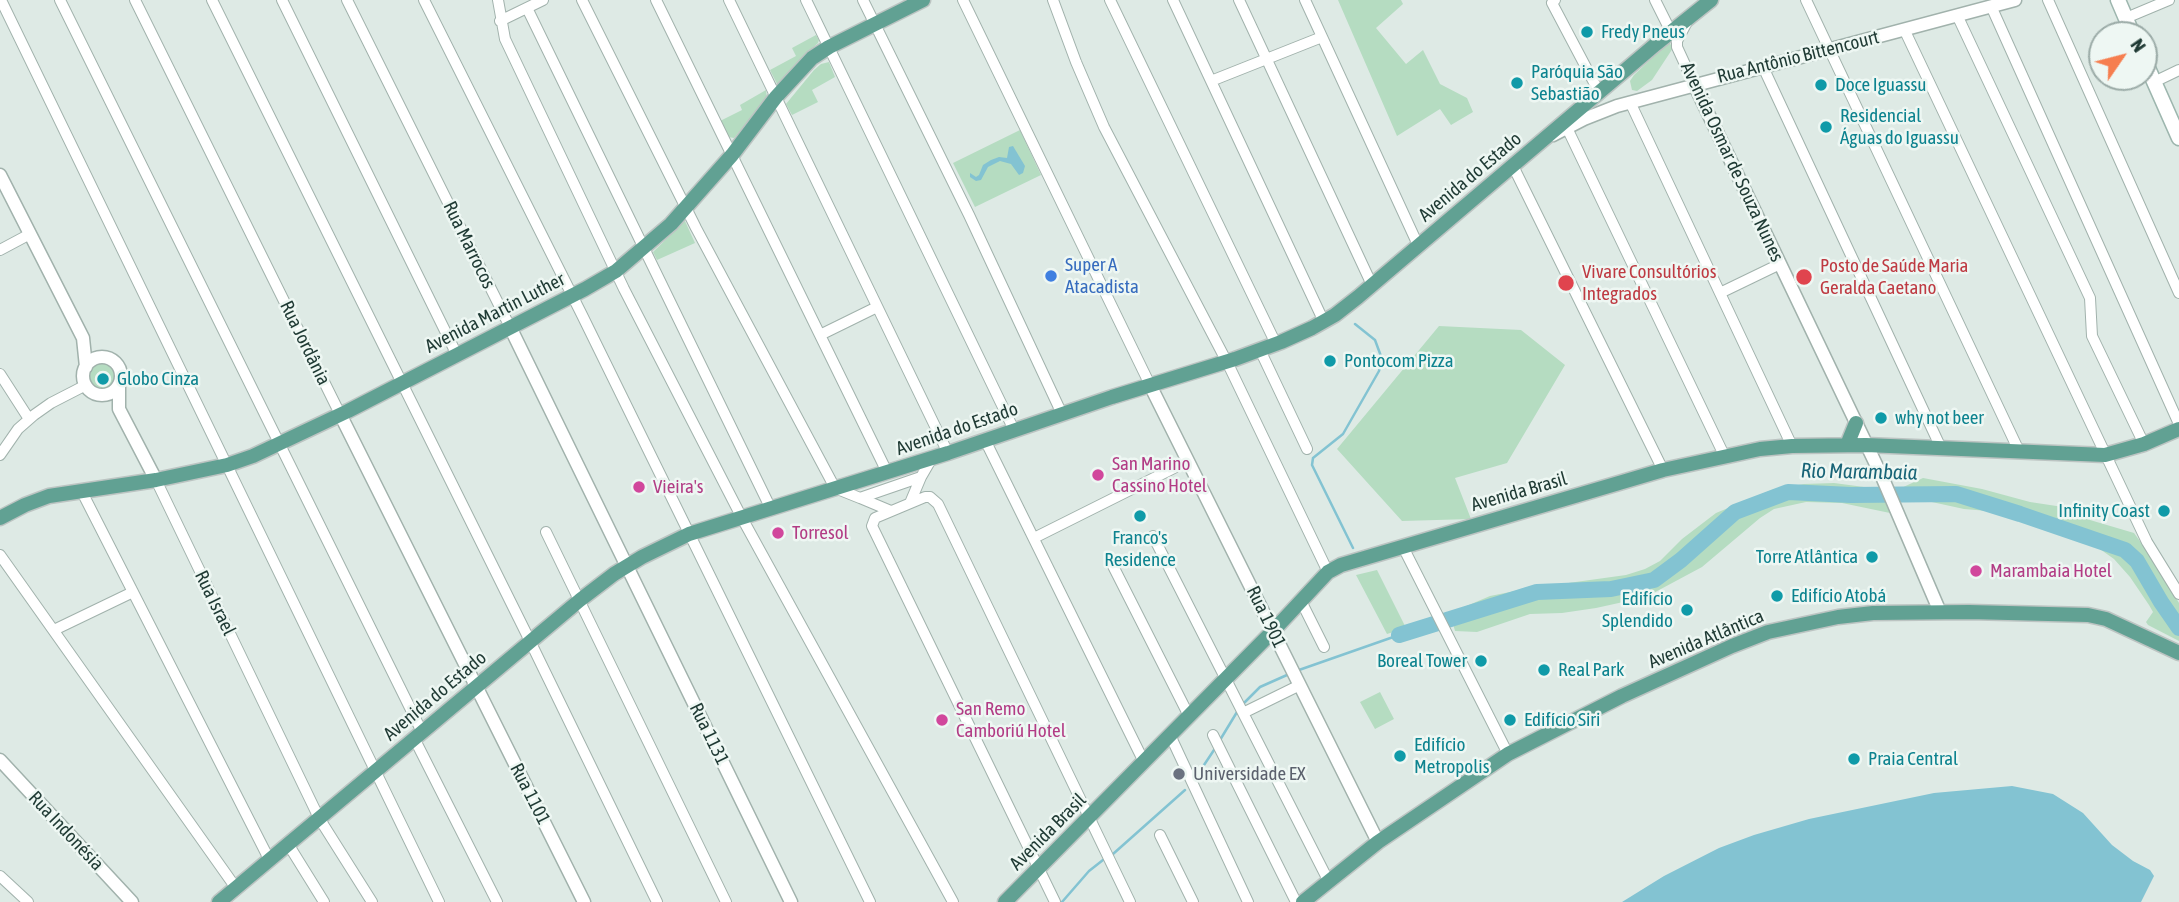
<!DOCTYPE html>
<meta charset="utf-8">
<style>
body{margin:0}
#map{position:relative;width:2179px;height:902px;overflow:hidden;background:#deeae5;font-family:"Asap Condensed",sans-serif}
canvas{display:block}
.north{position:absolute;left:2088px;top:21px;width:70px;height:70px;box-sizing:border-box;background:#eef7f3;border:2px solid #9baba7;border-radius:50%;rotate:55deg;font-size:19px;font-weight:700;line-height:28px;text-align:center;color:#1f3a34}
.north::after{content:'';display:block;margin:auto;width:24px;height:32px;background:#f67e4f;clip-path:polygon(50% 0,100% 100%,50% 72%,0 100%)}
</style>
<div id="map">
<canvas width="2179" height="902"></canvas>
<div class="north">N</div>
</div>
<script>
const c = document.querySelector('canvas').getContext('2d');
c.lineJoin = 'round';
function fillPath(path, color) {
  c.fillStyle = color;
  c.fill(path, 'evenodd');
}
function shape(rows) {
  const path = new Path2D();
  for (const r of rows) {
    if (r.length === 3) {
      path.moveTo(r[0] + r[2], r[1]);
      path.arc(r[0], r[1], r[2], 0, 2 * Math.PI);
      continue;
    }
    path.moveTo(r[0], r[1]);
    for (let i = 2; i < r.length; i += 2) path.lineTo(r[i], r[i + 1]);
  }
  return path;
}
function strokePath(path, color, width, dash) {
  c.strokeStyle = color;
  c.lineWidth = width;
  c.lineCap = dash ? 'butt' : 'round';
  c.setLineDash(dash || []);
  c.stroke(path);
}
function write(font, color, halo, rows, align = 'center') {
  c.font = font + ' "Asap Condensed",sans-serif';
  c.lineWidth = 5;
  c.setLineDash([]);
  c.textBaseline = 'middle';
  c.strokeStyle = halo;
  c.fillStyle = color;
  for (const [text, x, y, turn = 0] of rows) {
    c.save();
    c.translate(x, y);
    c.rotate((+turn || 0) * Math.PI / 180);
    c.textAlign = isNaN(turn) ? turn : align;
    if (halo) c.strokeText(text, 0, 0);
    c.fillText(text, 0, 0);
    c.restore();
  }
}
fillPath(shape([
 [1338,0,1401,0,1403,4,1376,28,1406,64,1423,50,1440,84,1467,98,1473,112,1451,125,1440,109,1397,136],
 [816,35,819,40,818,43,802,58,778,86,770,70,796,56,792,48],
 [1669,42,1673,48,1652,80,1637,91,1632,90,1630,81,1634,75],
 [829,62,835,77,812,90,818,102,792,115,786,104,814,70,821,64],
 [766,90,767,98,734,138,728,137,720,121,742,110,740,105],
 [1020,130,1041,175,975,207,953,163],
 [685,221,695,243,657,260,653,252],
 [1439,326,1521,330,1565,365,1507,463,1455,478,1471,519,1402,521,1337,449],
 [104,376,15],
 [1923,478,1982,489,2030,502,2083,510,2090,520,2134,533,2150,555,2179,603,2179,641,2148,625,2146,622,2153,612,2149,605,2130,577,2114,559,2097,547,2081,537,2037,525,2000,512,1964,509,1918,499,1906,501,1899,489],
 [1834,483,1879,489,1890,513,1842,503,1806,502,1774,509,1760,518,1702,567,1646,597,1596,608,1562,613,1530,614,1477,632,1455,631,1450,613,1490,596,1525,589,1626,575,1645,569,1660,561,1682,539,1716,513,1774,489,1804,484],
 [1377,570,1406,628,1387,634,1356,575],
 [1380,692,1394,719,1375,729,1360,702]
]), '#b5dcc1');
fillPath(shape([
 [1013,146,1025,166,1023,173,1019,175,1011,164,1000,161,988,167,981,180,976,181,970,177,970,173,976,177,979,175,983,165,991,160,999,157,1007,158,1009,147],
 [2012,786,2053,794,2083,813,2112,845,2133,861,2150,870,2154,876,2141,902,1622,902,1664,876,1719,848,1754,835,1809,819,1934,793]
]), '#83c3d2');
strokePath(shape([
 [1353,548,1312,465,1313,458,1343,434,1379,371,1382,359,1375,340,1355,324],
 [1299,670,1399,635],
 [1244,703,1260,687,1287,675],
 [1220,740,1237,712],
 [1196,777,1214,750],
 [1113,854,1185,790],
 [1062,902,1089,871,1103,860]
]), '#83c3d2', 2.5);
strokePath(shape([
 [1399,635,1537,592,1611,589,1654,580,1681,560,1735,512,1788,492,1851,495,1956,494,2020,514,2125,550,2137,561,2161,602,2179,628]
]), '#83c3d2', 16);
const minor = shape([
 [1,0,439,902],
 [60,0,422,732],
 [135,0,340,414],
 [212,0,530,641,657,902],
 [282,0,457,355],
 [347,0,510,327],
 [424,0,582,315,870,902],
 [498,0,505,39,624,289,742,518,953,902],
 [582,0,696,228,835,488,860,498,921,477,932,458],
 [656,0,887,472],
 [729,0,948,453],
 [806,0,1014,430],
 [863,0,969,215,1062,414],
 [963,0,1153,391],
 [1053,0,1076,62,1104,127,1229,366,1328,572],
 [1110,0,1276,344],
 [1173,0,1324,322],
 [1239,0,1372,285],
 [1305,0,1418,245],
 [1555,0,1552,3,1599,92],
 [1655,0,1671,32],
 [1806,0,2019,451],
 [2048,0,2179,293],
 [1991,6,2179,424],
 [527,8,771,509],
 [1957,15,2090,298,2092,336,2144,444],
 [2126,18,2169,0],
 [500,21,543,0],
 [1686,24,1677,41,1677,47,1694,84],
 [1904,29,2147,542,2179,594],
 [1763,67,1941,448],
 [1211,81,1322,37],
 [2154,82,2179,70],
 [1630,102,1792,446],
 [1567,128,1724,455],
 [1513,166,1663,470],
 [0,250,30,234],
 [1720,293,1780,264],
 [820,335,877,307],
 [1260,350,1307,449],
 [0,374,29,419],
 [985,440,1144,762],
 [0,455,18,429,34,415,51,403,86,385],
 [156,480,319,818,372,902],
 [81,490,269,859],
 [860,498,891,511],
 [910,503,921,477],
 [546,532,726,902],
 [1153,536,1328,880],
 [1034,538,1188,461],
 [1403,547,1508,754],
 [0,555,236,888],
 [1111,562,1189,716],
 [1301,601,1324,647],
 [54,630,133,592],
 [1243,713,1300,685],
 [1170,735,1248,902],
 [1213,735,1296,902],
 [414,738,497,902],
 [1160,835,1193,902],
 [288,844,324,902],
 [0,876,28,902],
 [1055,902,872,526,875,518,925,497,930,497,938,504,1130,902]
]);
const tertiary = shape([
 [1694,84,1883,479,1940,612],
 [1553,135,1584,119,1617,106,2015,0],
 [0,175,83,338,86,367],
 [510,327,791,902],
 [102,376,19],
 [119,386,119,409,156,480],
 [1153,391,1378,842],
 [340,414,584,902],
 [0,760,132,902]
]);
const secondary = shape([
 [2118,0,2133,35],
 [2144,59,2179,138]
]);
const primary = shape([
 [1847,445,1856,423],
 [0,518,25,505,49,496,156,480,227,465,253,456,348,411,585,289,616,271,671,224,732,155,776,97,812,58,829,47,923,0],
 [219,902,580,600,614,574,642,557,689,534,948,453,1112,397,1235,359,1281,342,1312,328,1335,315,1358,297,1656,44,1711,0],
 [1005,902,1273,631,1328,572,1341,565,1663,470,1760,449,1792,446,1866,445,2105,455,2144,444,2179,429],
 [1303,902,1378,842,1508,754,1622,696,1732,646,1768,632,1838,617,1873,613,1969,612,2088,615,2106,619,2179,653]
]);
strokePath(minor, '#a1b2ac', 12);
strokePath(tertiary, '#a1b2ac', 15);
strokePath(secondary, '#9db6ae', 17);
strokePath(primary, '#bcc4c2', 17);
strokePath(minor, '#fff', 10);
strokePath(tertiary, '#fff', 12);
strokePath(secondary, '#fff', 14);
strokePath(primary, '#61a193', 14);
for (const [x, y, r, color] of [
 [1587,32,7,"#0f9aa8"],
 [1517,83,7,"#0f9aa8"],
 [1821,85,7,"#0f9aa8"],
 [1826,127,7,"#0f9aa8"],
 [1051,276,7,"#3f7fe0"],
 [1804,277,9,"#e0444e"],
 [1566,283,9,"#e0444e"],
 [1330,361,7,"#0f9aa8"],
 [103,379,7,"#0f9aa8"],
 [1881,418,7,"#0f9aa8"],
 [1098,475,7,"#d1479c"],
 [639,487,7,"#d1479c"],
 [2164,511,7,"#0f9aa8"],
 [1140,516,7,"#0f9aa8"],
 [778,533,7,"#d1479c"],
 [1872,557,7,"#0f9aa8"],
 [1976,571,7,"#d1479c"],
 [1777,596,7,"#0f9aa8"],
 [1687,610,7,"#0f9aa8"],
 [1481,661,7,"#0f9aa8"],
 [1544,670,7,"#0f9aa8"],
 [942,720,7,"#d1479c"],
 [1510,720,7,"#0f9aa8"],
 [1400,756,7,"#0f9aa8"],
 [1854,759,7,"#0f9aa8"],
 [1179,774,7,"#6b7280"]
]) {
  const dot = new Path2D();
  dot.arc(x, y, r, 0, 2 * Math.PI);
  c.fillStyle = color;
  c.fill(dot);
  strokePath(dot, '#eef7f3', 2.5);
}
write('19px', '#0d838f', '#eef7f3', [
 ["Fredy Pneus",1601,32],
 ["Paróquia São",1531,72],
 ["Sebastião",1531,94],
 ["Doce Iguassu",1835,85],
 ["Residencial",1840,116],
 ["Águas do Iguassu",1840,138],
 ["Pontocom Pizza",1344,361],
 ["Globo Cinza",117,379],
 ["why not beer",1895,418],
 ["Infinity Coast",2150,511,"right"],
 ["Franco's",1140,538,"center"],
 ["Residence",1140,560,"center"],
 ["Torre Atlântica",1858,557,"right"],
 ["Edifício Atobá",1791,596],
 ["Edifício",1673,599,"right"],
 ["Splendido",1673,621,"right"],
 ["Boreal Tower",1467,661,"right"],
 ["Real Park",1558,670],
 ["Edifício Siri",1524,720],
 ["Edifício",1414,745],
 ["Metropolis",1414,767],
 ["Praia Central",1868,759]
], 'left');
write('19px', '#1f3a34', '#eef7f3', [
 ["Rua Antônio Bittencourt",1798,57,-14],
 ["Avenida Osmar de Souza Nunes",1732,162,65],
 ["Avenida do Estado",1470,177,-40],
 ["Rua Marrocos",469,245,64],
 ["Avenida Martin Luther",495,313,-27],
 ["Rua Jordânia",305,343,64],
 ["Avenida do Estado",957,429,-19],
 ["Avenida Brasil",1519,492,-16],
 ["Rua Israel",215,603,64],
 ["Rua 1901",1266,617,64],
 ["Avenida Atlântica",1706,639,-23],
 ["Avenida do Estado",435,696,-40],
 ["Rua 1131",709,734,64],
 ["Rua 1101",530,794,63],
 ["Rua Indonésia",66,831,47],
 ["Avenida Brasil",1048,832,-45]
]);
write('19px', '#366cbe', '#eef7f3', [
 ["Super A",1065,265],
 ["Atacadista",1065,287]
], 'left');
write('19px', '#be3a42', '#eef7f3', [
 ["Posto de Saúde Maria",1820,266],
 ["Geralda Caetano",1820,288],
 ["Vivare Consultórios",1582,272],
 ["Integrados",1582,294]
], 'left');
write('19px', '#b23c85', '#eef7f3', [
 ["San Marino",1112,464],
 ["Cassino Hotel",1112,486],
 ["Vieira's",653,487],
 ["Torresol",792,533],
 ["Marambaia Hotel",1990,571],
 ["San Remo",956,709],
 ["Camboriú Hotel",956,731]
], 'left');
write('19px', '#5b616d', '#eef7f3', [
 ["Universidade EX",1193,774]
], 'left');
write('italic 21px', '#186477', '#eef7f3', [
 ["Rio Marambaia",1859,472,1]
]);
</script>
